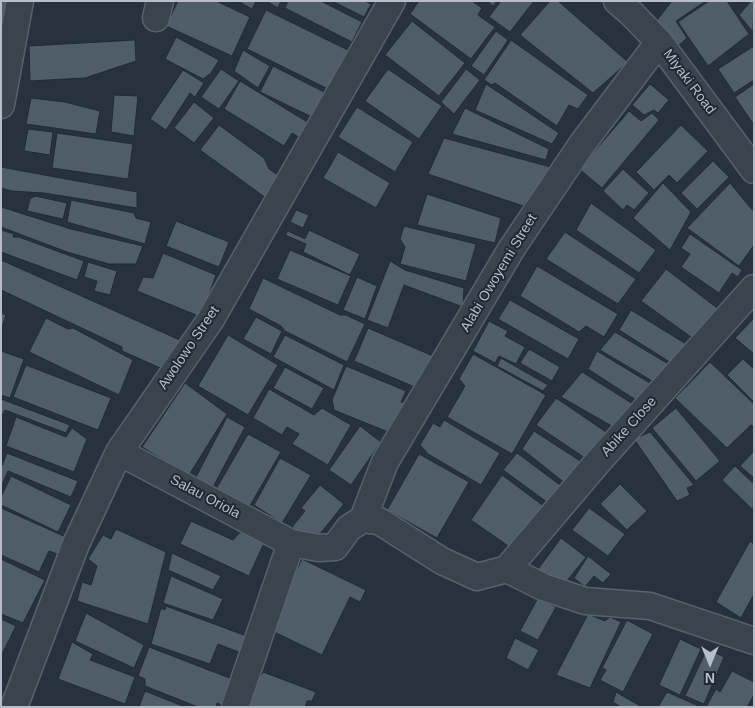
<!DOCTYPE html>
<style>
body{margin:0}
#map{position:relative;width:755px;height:708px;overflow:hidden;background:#26323e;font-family:Arial,sans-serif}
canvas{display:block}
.frame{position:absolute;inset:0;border:2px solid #b6bfc9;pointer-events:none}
.north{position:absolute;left:685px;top:638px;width:50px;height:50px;-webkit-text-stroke:4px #1f2934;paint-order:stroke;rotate:180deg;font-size:14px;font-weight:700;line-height:20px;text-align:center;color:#b6bfc9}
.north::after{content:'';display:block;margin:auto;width:18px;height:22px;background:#b6bfc9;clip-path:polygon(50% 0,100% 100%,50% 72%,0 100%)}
</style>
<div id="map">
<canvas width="755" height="708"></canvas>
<div class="frame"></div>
<div class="north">N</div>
</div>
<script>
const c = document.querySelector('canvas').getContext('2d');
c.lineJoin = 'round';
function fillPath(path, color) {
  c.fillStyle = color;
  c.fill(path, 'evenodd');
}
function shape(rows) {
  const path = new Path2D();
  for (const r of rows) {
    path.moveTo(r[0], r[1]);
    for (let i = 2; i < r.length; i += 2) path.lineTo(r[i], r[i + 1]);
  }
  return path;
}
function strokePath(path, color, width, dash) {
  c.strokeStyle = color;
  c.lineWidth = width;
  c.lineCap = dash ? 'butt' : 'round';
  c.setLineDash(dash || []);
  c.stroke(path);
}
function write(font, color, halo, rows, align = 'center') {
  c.font = font + ' Arial,sans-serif';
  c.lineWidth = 4;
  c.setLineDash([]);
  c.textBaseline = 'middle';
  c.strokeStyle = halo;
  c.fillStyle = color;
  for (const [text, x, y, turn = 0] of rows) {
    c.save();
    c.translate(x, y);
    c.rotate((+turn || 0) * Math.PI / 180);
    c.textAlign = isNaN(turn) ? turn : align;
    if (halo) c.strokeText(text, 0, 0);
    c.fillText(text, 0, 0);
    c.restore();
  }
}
const building = shape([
 [1,1,7,1,1,32,1,1],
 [178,1,216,1,250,17,232,56,166,26,178,1],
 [238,1,256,1,252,9,238,1],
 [266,1,281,1,278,8,266,1],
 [288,1,321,1,362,22,352,42,285,8,288,1],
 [332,1,365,1,371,4,364,17,332,1],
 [419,1,472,1,482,8,478,15,495,27,471,59,410,14,419,1],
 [487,1,497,1,493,6,487,1],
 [501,1,534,1,510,32,489,17,501,1],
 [550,1,558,1,628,62,593,93,520,35,550,1],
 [672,1,706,1,676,21,687,38,678,46,657,20,672,1],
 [709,1,727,1,749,34,708,66,678,22,709,1],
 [751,1,754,1,753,32,739,15,751,1],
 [266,10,354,53,332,91,247,49,266,10],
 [412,21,465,63,439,96,385,55,412,21],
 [496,31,508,40,484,75,471,66,496,31],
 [176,37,219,60,211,73,203,79,165,59,176,37],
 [135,40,136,61,85,78,30,81,29,46,135,40],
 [511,40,588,95,578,109,569,105,557,126,495,83,492,85,484,80,511,40],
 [754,46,754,80,734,93,718,69,754,46],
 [243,50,270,66,258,88,234,71,243,50],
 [273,66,324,92,312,117,260,92,273,66],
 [221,69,239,81,219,109,201,97,221,69],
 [388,69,442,106,419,139,365,101,388,69],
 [466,69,480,80,454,114,441,102,466,69],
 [183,70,204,83,195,97,190,93,166,130,150,119,183,70],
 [240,81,309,123,300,138,292,133,284,146,224,109,240,81],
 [486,84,559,133,552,144,475,110,486,84],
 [650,84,669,100,658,113,654,110,644,115,632,105,650,84],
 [754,84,754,125,735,97,754,84],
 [114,95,138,96,134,136,111,132,114,95],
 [31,98,65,102,100,111,96,134,26,124,31,98],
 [194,102,214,118,194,143,174,128,194,102],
 [357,107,413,142,395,172,338,137,357,107],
 [465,108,549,149,546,160,452,134,465,108],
 [629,111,641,121,652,113,659,120,602,188,579,169,629,111],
 [219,125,264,158,269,169,281,177,266,198,200,150,219,125],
 [681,125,708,151,677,183,669,175,654,190,636,172,681,125],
 [28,129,53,132,50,155,24,151,28,129],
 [57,133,133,144,128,179,52,168,57,133],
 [444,138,554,168,523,206,428,174,444,138],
 [338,152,390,183,376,208,323,178,338,152],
 [713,161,729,177,697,209,681,193,713,161],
 [1,167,137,192,137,208,44,193,11,191,1,188,1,167],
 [623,169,649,193,634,210,627,205,623,210,603,191,623,169],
 [663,183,691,212,670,250,633,218,663,183],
 [730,183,754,212,754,245,739,266,687,228,730,183],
 [427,194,501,218,495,243,417,225,427,194],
 [35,196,67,203,63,219,27,211,30,199,35,196],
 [71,200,134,213,136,218,151,222,145,244,67,222,71,200],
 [591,203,656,250,639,273,576,230,591,203],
 [1,207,71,229,143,246,136,264,109,264,67,252,1,227,1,207],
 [296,210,309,215,303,228,290,222,296,210],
 [176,221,229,242,219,267,166,246,176,221],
 [404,226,476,244,466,281,400,264,405,247,400,239,404,226],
 [1,230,14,234,13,237,19,237,84,261,77,280,1,252,1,230],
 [309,230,360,254,350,275,303,252,306,244,285,235,288,231,305,239,309,230],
 [565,232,636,279,618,304,546,259,565,232],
 [690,234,742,270,738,277,732,273,719,293,681,267,690,254,681,248,690,234],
 [290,250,351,276,338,305,277,279,290,250],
 [163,253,216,275,201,317,137,291,143,277,153,278,163,253],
 [1,260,182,341,165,370,122,351,122,347,1,290,1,260],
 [390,261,405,270,464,288,463,307,404,285,388,328,367,320,390,261],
 [88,262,117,271,110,295,94,291,97,281,84,277,88,262],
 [537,266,618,314,604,337,586,326,579,332,520,296,537,266],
 [666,269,721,311,698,342,641,301,666,269],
 [357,277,377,286,365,319,343,310,357,277],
 [263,278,340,315,346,315,365,324,347,362,285,331,281,326,249,309,263,278],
 [510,300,579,339,568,359,498,319,510,300],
 [631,310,686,344,673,364,619,330,631,310],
 [1,313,6,315,1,330,1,313],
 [256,317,282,331,271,354,243,339,256,317],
 [46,318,68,329,73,328,133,360,119,395,29,352,46,318],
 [754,318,754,354,735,338,754,318],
 [489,321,508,331,505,336,525,347,516,364,499,356,495,363,473,351,489,321],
 [368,328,433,356,417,388,354,361,368,328],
 [615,332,670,365,659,385,600,350,615,332],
 [228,335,278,365,248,415,198,386,228,335],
 [285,335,344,365,334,390,273,357,285,335],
 [529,349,560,367,552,381,520,363,529,349],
 [1,351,24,359,10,398,1,395,1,351],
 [597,351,653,385,639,402,588,369,597,351],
 [473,354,546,395,512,454,447,417,465,386,459,379,473,354],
 [501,358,548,385,543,391,497,366,501,358],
 [743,359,754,369,754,402,727,375,743,359],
 [710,362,754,404,754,427,751,425,727,448,675,398,710,362],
 [26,365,111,398,98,430,13,397,26,365],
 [346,366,406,391,401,402,409,405,400,427,392,423,388,432,334,410,332,400,346,366],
 [285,367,324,388,312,409,273,388,285,367],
 [582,372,633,404,617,429,561,397,582,372],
 [185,383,227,414,189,475,142,447,185,383],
 [269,389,314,415,322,408,351,425,328,465,292,444,299,434,287,427,282,435,253,418,269,389],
 [556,398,612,436,591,462,536,425,556,398],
 [1,399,70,425,66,433,5,410,1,418,1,399],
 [676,408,720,461,696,481,652,428,676,408],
 [16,417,66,437,72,428,87,439,74,472,6,446,16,417],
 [227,417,245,427,212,489,195,479,227,417],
 [444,420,500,453,481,485,428,454,420,445,433,423,440,427,444,420],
 [360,426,381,442,351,485,329,470,360,426],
 [534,431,588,466,570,487,522,449,534,431],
 [650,432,694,485,687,488,690,495,677,501,634,439,650,432],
 [248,434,281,452,248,509,215,491,248,434],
 [754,451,754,478,740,466,754,451],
 [7,453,78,481,71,497,8,471,1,487,1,468,7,453],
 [517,453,564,488,551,505,503,470,517,453],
 [419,454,469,482,437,538,387,510,419,454],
 [280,458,311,475,282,523,254,505,280,458],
 [735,466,754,484,753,510,722,480,735,466],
 [502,475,549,510,517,552,471,520,502,475],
 [11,476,71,505,58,532,1,505,1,497,11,476],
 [620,484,647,511,627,530,600,504,620,484],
 [320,485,344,504,312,544,292,527,305,511,301,508,320,485],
 [1,508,68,538,60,555,49,551,39,572,1,555,1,508],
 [589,508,625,534,608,556,572,530,589,508],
 [191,521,233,540,240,532,264,543,249,576,180,544,191,521],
 [116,529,166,552,148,624,77,601,82,582,91,585,97,566,88,559,103,535,111,539,116,529],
 [561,538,586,557,562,587,533,576,561,538],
 [750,541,754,544,754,594,741,618,716,602,750,541],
 [172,553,221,576,213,590,168,570,172,553],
 [588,556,611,574,603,583,594,576,585,587,574,578,588,556],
 [1,559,45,580,23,623,1,614,1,559],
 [302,559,366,590,360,602,350,597,322,655,268,629,302,559],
 [171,576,223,599,213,620,163,603,171,576],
 [538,598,556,607,538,640,520,631,538,598],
 [166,606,249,637,241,653,218,644,210,664,151,644,161,608,165,610,166,606],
 [86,613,144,645,134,668,75,641,86,613],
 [588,614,605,621,610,617,621,622,590,688,556,675,588,614],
 [1,619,16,626,1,656,1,619],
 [627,620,653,634,623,692,600,680,606,670,602,668,627,620],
 [515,638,539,650,528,670,506,658,515,638],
 [680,639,701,649,680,695,659,685,680,639],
 [72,642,93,654,90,660,135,677,125,704,58,679,72,642],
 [149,647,232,679,222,705,217,703,216,707,198,707,145,686,145,679,138,676,149,647],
 [707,649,724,657,704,704,685,696,707,649],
 [732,671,754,682,754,695,747,707,706,707,716,689,720,692,732,671],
 [263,672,316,692,312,701,307,701,305,707,249,707,256,683,263,672],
 [145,691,185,707,139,707,145,691],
 [616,692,642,707,621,707,613,702,616,692],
 [667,692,701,707,658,707,667,692]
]);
fillPath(building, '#4f5d69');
strokePath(building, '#212b35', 1);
const minor = shape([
 [617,1,632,14,659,42,754,170],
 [156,18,160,1],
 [1,105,20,1],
 [119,452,291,543,319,548,335,547,349,528,363,519,379,521,442,561,477,577,507,569,543,587,585,601,650,606,754,641],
 [363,519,385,462,512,248,582,144,659,42],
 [507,569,597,463,754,288],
 [14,707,76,544,119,452,211,319,392,1],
 [235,707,291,543]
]);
strokePath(minor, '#58626c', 29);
strokePath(minor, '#3a444e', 26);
write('14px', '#b6bfc9', '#1f2934', [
 ["Miyaki Road",689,82,53],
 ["Alabi Owoyemi Street",499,273,-59],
 ["Awolowo Street",189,348,-56],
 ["Abike Close",629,427,-48],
 ["Salau Oriola",205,497,28]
]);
</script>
